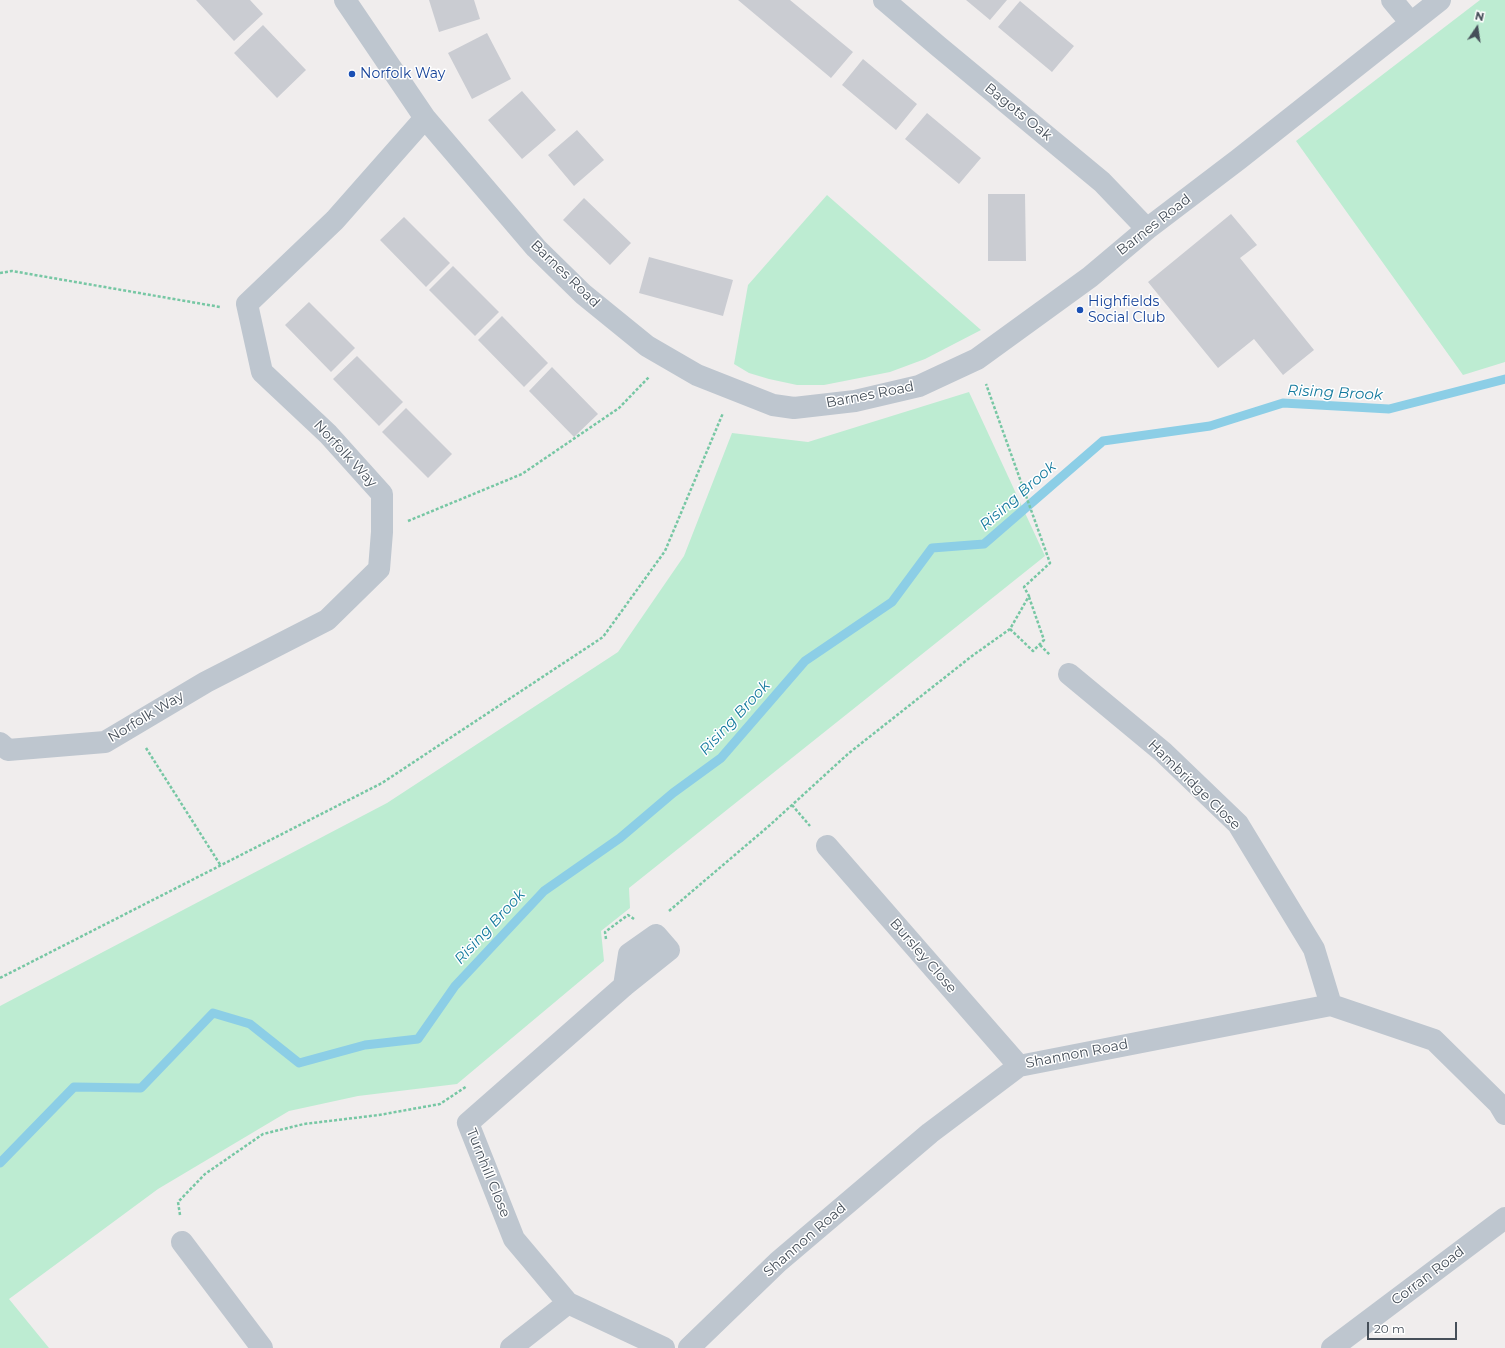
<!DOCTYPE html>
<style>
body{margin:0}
#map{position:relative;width:1505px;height:1348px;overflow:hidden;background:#f0eded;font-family:Montserrat,sans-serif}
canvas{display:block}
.north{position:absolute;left:1457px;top:8px;width:40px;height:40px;-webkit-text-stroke:3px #fff;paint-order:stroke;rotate:13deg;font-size:11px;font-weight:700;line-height:16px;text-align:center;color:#464f59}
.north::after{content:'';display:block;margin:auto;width:14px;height:18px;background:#464f59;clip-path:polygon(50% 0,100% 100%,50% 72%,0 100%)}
.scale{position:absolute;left:1367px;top:1322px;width:90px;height:18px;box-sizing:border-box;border:2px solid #464f59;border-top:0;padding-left:5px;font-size:12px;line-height:14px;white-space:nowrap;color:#464f59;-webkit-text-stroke:3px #fff;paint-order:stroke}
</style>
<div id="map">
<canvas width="1505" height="1348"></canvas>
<div class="north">N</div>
<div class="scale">20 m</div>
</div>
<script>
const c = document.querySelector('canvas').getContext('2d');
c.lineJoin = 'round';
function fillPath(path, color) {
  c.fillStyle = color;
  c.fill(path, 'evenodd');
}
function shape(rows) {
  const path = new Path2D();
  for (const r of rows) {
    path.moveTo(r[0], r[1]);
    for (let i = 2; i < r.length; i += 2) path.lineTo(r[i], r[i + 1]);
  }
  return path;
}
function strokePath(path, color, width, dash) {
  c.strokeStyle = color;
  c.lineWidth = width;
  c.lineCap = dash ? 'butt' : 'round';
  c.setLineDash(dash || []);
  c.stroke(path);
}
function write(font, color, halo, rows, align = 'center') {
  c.font = font + ' Montserrat,sans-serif';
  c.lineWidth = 3;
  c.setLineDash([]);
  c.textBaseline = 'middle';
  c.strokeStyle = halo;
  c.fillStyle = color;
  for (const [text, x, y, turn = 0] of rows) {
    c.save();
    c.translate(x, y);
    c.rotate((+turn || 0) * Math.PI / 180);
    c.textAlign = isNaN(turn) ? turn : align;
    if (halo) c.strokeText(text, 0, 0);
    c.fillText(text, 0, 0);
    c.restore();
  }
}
fillPath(shape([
 [1480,0,1505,0,1505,362,1463,375,1296,141],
 [827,195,981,330,925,359,890,372,824,385,797,385,769,379,749,373,734,364,748,285],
 [969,392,1045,556,629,888,630,908,601,931,604,961,457,1084,358,1096,289,1111,158,1189,9,1299,49,1348,0,1348,0,1006,387,803,618,652,684,556,732,433,808,442]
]), '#bdecd2');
strokePath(shape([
 [0,1163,74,1087,141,1088,213,1013,250,1024,299,1063,365,1045,418,1039,455,986,544,891,620,838,673,793,721,758,805,661,892,602,932,548,984,544,1103,441,1210,426,1283,403,1389,409,1505,379]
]), '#8ccee6', 9);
fillPath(shape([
 [196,0,250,0,263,14,234,41],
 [429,0,474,0,480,19,439,32],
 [738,0,790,0,853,52,831,78],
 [966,0,1007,0,990,20],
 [1020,1,1074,46,1052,72,998,27],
 [263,25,306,70,277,98,234,53],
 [487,33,511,79,472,99,448,53],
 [863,59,917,104,896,130,842,85],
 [522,91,556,130,522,159,488,120],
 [927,113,981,158,959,184,905,139],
 [577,130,604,160,574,186,548,155],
 [988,194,1025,194,1026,261,988,261],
 [584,198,631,243,610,265,563,220],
 [1231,214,1257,245,1240,258,1314,350,1283,375,1254,339,1218,368,1148,282],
 [404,217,450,263,426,287,380,240],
 [649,257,733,280,723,316,639,293],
 [453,266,499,312,475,336,429,290],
 [309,302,355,348,331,372,285,325],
 [502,316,548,363,524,387,478,340],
 [357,356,403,402,379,426,333,379],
 [552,367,598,414,574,437,529,391],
 [406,408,452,454,428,478,382,432]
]), '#caccd2');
strokePath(shape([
 [0,273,12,271,220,307],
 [408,521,522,474,619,408,649,377],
 [1010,629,1033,651,1044,640,1029,597],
 [1040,645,1050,655],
 [146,748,221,866],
 [792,805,810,826],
 [669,911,770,825,849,753,972,656,1010,629,1029,596,1024,587,1050,563,986,384],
 [606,939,605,932,628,915,634,919],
 [0,978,382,783,603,637,665,551,723,413],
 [180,1215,178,1202,205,1174,263,1134,304,1124,379,1115,440,1104,467,1086]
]), '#77c7a4', 2.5, [3, 2]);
strokePath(shape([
 [345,0,425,118,536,248,583,294,647,346,697,375,773,405,794,408,855,401,919,386,977,359,1090,277,1147,229,1239,159,1440,0],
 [884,0,938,46,1102,182,1147,229],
 [1392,0,1411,23],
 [1069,674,1163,752,1238,824,1314,949,1331,1005],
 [0,743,8,750,105,742,206,682,327,620,379,569,382,532,382,494,328,434,262,372,247,304,335,220,425,118],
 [827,846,1019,1066],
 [624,986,629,954,656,935,669,950,624,986,468,1123,514,1239,568,1303,664,1348],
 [182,1242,262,1348],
 [511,1348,568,1303],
 [689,1348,778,1262,930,1133,1019,1066,1331,1005,1434,1040,1499,1104,1505,1114],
 [1332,1348,1505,1218]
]), '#bec6cf', 22);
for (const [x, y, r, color] of [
 [352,74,4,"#1a4fb4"],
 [1080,310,4,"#1a4fb4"]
]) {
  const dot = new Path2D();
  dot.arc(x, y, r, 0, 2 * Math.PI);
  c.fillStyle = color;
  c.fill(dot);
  strokePath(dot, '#fff', 1.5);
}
write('14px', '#164399', '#fff', [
 ["Norfolk Way",360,74],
 ["Highfields",1088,302],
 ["Social Club",1088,318]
], 'left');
write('14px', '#464f59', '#fff', [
 ["Bagots Oak",1018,112,39],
 ["Barnes Road",1154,225,-38],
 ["Barnes Road",565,274,44],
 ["Barnes Road",870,395,-11],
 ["Norfolk Way",345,454,47],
 ["Norfolk Way",146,717,-31],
 ["Hambridge Close",1194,785,44],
 ["Bursley Close",923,956,49],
 ["Shannon Road",1077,1054,-11],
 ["Turnhill Close",488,1173,68],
 ["Shannon Road",805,1240,-41],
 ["Corran Road",1428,1276,-37]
]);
write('italic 15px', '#147a9e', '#fff', [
 ["Rising Brook",1335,393,3],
 ["Rising Brook",1018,496,-41],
 ["Rising Brook",735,718,-47],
 ["Rising Brook",490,927,-47]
]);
</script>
